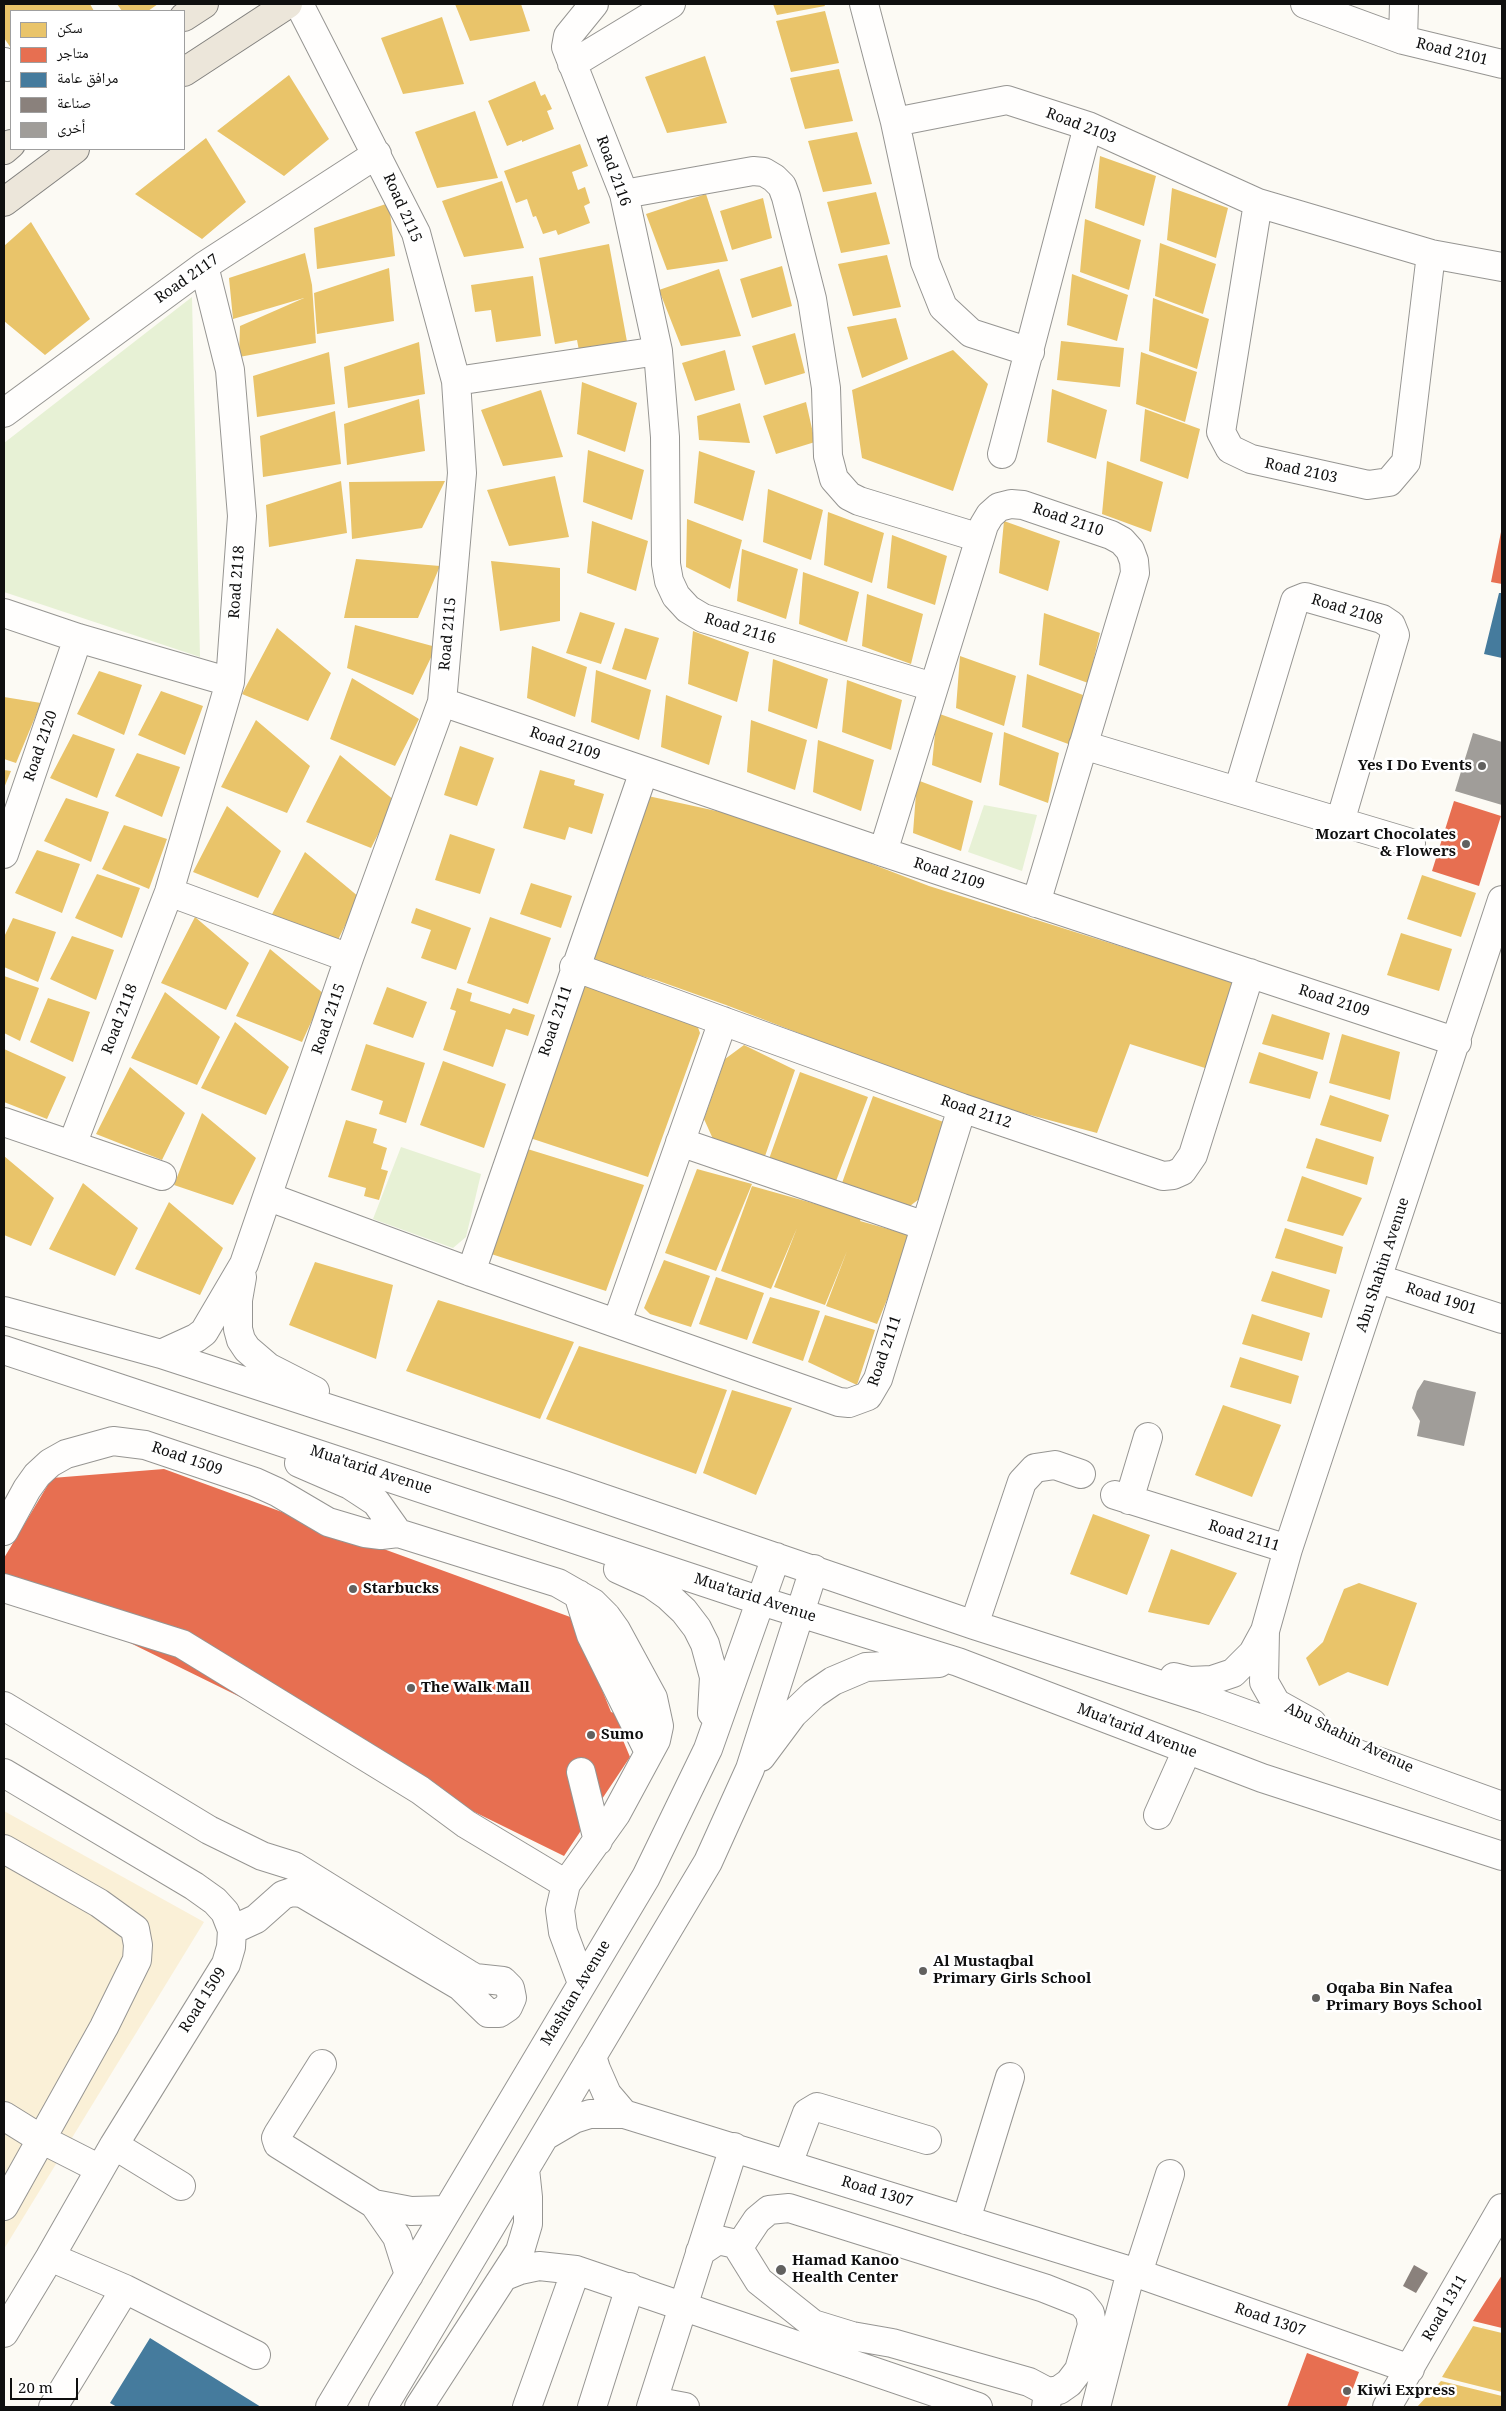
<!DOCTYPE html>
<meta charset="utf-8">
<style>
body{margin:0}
#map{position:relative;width:1506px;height:2411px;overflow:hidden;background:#fcfaf4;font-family:"Noto Serif","Noto Naskh Arabic",serif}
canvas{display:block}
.frame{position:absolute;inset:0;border:5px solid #0f0f0f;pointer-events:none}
.legend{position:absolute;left:10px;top:10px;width:175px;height:140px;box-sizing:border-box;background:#fff;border:1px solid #9f9f9f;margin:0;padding:6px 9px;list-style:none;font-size:15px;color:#0f0f0f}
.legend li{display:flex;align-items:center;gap:10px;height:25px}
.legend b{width:25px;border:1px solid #9f9f9f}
.scale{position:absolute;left:10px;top:2378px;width:68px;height:22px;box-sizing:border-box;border:2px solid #0f0f0f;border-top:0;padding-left:6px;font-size:15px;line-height:18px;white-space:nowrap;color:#0f0f0f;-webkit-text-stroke:4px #fff;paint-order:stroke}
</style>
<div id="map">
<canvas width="1506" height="2411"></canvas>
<div class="frame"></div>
<ul class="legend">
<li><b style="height:14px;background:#e9c46a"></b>سكن</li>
<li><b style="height:14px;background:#e76f51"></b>متاجر</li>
<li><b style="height:14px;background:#457b9d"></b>مرافق عامة</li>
<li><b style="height:14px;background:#8a817c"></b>صناعة</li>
<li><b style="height:14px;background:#a09d99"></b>أخرى</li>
</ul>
<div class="scale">20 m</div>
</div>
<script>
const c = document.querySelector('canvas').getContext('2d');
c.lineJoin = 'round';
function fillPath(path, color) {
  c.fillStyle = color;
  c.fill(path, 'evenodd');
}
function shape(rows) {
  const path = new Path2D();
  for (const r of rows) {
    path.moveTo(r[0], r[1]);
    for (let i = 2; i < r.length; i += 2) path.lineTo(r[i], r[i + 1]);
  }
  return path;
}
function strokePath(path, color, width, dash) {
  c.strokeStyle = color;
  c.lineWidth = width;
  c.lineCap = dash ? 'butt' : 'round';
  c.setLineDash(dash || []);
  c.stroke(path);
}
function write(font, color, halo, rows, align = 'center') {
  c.font = font + ' "Noto Serif",serif';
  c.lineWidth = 5;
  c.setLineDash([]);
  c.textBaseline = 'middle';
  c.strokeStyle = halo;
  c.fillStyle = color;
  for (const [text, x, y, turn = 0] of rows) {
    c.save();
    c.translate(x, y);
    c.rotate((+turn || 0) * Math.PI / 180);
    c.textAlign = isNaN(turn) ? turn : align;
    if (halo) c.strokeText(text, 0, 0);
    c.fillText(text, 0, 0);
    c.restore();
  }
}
fillPath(shape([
 [192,297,200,657,4,592,4,443],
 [984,805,1037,815,1022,871,968,852],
 [401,1147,481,1174,466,1237,453,1248,373,1219]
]), '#e7f1d5');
fillPath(shape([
 [4,1811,204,1922,4,2249]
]), '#faf0d7');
fillPath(shape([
 [4,4,90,4,94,11,11,11,11,48,4,38],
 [117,4,158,4,148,11,122,11],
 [455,4,521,4,530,31,470,41],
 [773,4,824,4,825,6,777,15],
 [825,11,839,63,791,72,776,21],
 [442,17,464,84,403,94,381,38],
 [705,56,727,123,667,133,645,77],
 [839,69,853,121,805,129,790,78],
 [289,75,329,139,284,176,217,131],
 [535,81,541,96,545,94,552,109,547,111,554,129,522,142,522,140,507,146,488,101],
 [475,111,498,178,437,188,415,132],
 [857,132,872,184,823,192,808,141],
 [206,138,246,202,202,239,135,194],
 [580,144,588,166,572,172,578,190,585,187,590,203,584,206,590,223,558,235,556,230,543,234,536,216,533,217,527,199,516,203,504,171],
 [1100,156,1156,176,1144,226,1095,208],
 [502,181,524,248,464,257,442,201],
 [1172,188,1228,208,1216,258,1167,240],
 [876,192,890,244,841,253,827,202],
 [706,194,728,261,667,270,646,214],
 [763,198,772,238,732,250,720,211],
 [389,203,395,256,317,269,314,228],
 [1085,219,1141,240,1129,290,1080,272],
 [31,222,90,319,45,355,4,321,4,246],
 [1160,243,1216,264,1203,314,1155,296],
 [609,244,628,347,580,356,577,340,555,344,539,258],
 [305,253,312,285,316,343,239,357,240,326,304,298,233,319,229,278],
 [887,255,901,307,853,316,838,264],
 [782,266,792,306,752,318,740,279],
 [389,268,394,321,317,334,314,293],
 [719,269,741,336,681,346,659,290],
 [1072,274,1128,295,1117,341,1067,325],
 [533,276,541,336,496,342,491,310,475,312,471,285],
 [1153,298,1209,319,1197,369,1149,351],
 [896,318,908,359,862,378,847,327],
 [795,333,805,373,765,385,752,346],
 [1061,341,1124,348,1120,387,1057,380],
 [419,342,425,394,348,408,344,367],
 [725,350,735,390,695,401,682,363],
 [953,350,988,384,953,491,862,458,852,390],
 [329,352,335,404,257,417,253,376],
 [1141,352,1197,372,1185,422,1136,404],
 [582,382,637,403,625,452,577,434],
 [1052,389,1107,410,1096,459,1047,442],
 [541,390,563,457,503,466,481,410],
 [419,399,425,451,347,465,344,424],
 [806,402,815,442,776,454,763,416],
 [740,403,750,443,699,440,697,416],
 [1145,409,1200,429,1188,479,1140,461],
 [335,411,341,464,263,477,260,436],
 [588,450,644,470,632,520,583,502],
 [699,451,755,471,743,521,694,503],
 [1107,461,1163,482,1151,532,1102,514],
 [555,476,569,537,509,546,487,490],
 [341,481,347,533,269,547,266,505],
 [445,481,422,528,352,539,349,482],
 [768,489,823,510,811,560,763,542],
 [828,512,884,533,872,583,824,565],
 [687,519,742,540,730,589,686,567],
 [592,521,648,541,636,591,587,573],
 [1004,521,1060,541,1048,591,999,573],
 [892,535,947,556,935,605,887,588],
 [742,549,798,569,786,619,737,601],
 [356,559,440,566,418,618,344,618],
 [491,561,560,568,560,621,500,631],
 [803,572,859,592,847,642,799,624],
 [867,594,923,614,911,664,862,646],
 [580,612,615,623,601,664,566,653],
 [1044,613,1100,633,1088,683,1039,665],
 [355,625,436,647,413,695,347,668],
 [277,628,331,673,308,721,242,694],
 [625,628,659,638,646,680,612,669],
 [693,631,749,652,737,702,688,684],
 [532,646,587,667,575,717,527,698],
 [960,656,1016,676,1004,726,956,708],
 [773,659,828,679,817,729,768,711],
 [596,670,651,690,639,740,591,722],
 [99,671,142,685,124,735,77,714],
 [1027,674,1083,695,1071,745,1022,727],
 [352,678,419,719,395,766,330,739],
 [847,680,902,700,891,750,842,732],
 [161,691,203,706,185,755,138,735],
 [666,695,722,716,709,765,661,747],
 [4,697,41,703,16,763,4,759],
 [937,713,993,733,981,783,932,765],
 [256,720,310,766,287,813,221,787],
 [751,720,807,740,795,790,747,772],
 [1004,732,1059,753,1048,803,999,785],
 [73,734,115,749,97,798,50,778],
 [818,740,874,760,861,811,813,792],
 [460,746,494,758,477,806,444,795],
 [137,753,180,767,162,817,115,796],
 [340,755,395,801,371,848,306,822],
 [4,770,11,771,4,788],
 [540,770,575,780,574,785,604,794,592,834,569,827,565,840,523,828],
 [917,780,973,801,961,851,913,833],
 [648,796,721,812,791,833,929,886,1240,984,1205,1068,1130,1044,1097,1133,967,1098,726,1005,656,980,587,960],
 [66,798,109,812,91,862,44,841],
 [227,806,281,851,258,898,193,872],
 [124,825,167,839,149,889,102,869],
 [450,834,495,849,480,894,435,880],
 [37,850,80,864,62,913,15,893],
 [305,852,359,897,336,944,270,918],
 [97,874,140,888,122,938,75,918],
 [1422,875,1476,893,1461,937,1407,919],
 [531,883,572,896,561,928,520,914],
 [416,908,471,928,456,970,421,958,431,930,411,923],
 [195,917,249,963,226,1010,161,983],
 [490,917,551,938,528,1004,467,983],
 [13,918,56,932,38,982,4,967,4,937],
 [1401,933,1452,949,1439,991,1387,975],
 [72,936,114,950,96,1000,50,979],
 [270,949,324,994,302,1042,236,1016],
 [4,976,39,988,20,1041,4,1033],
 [579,983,696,1022,700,1033,648,1177,527,1137],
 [387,987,427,1002,413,1038,373,1024],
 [457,988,472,993,470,1001,510,1014,513,1008,535,1015,528,1036,506,1029,493,1067,443,1050,456,1011,450,1009],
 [165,992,220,1037,197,1085,131,1058],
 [48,998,90,1012,73,1062,30,1042],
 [1272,1014,1330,1033,1323,1060,1262,1044],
 [235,1022,289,1067,266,1115,201,1088],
 [1342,1034,1400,1052,1390,1100,1329,1083],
 [366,1044,425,1063,406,1123,379,1114,383,1101,351,1090],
 [744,1045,795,1070,764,1159,713,1139,704,1119,725,1059],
 [4,1049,66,1077,47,1119,4,1102],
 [1259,1052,1318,1072,1310,1099,1249,1083],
 [443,1061,506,1084,484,1148,420,1125],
 [130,1067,185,1113,162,1160,96,1134],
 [800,1072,868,1097,836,1181,769,1159],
 [1330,1095,1389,1115,1381,1142,1320,1125],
 [873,1096,949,1124,927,1193,910,1206,842,1183],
 [202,1113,256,1158,233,1205,174,1185],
 [346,1120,377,1129,373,1143,387,1148,381,1169,388,1171,379,1200,364,1196,366,1188,328,1177],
 [1316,1138,1374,1157,1367,1185,1306,1168],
 [521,1147,644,1185,606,1291,485,1252],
 [4,1156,54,1198,31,1246,4,1235],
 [697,1169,752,1184,716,1271,665,1253],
 [1302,1176,1362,1198,1343,1236,1287,1221],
 [83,1183,138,1228,115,1276,49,1249],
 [752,1186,862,1217,860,1221,913,1236,877,1324,826,1306,847,1251,825,1305,774,1287,797,1228,771,1289,721,1271],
 [169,1202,223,1248,200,1295,135,1269],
 [1285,1228,1343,1247,1336,1274,1275,1258],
 [664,1260,710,1276,691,1327,650,1314,644,1308],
 [315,1262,393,1285,376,1359,289,1325],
 [1272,1271,1330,1290,1322,1318,1261,1301],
 [716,1277,764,1293,747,1340,699,1324],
 [770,1297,820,1311,803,1361,752,1343],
 [438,1300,574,1342,540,1419,406,1371],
 [1252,1314,1310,1333,1302,1361,1242,1344],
 [825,1315,875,1330,857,1385,808,1362],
 [579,1346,727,1390,696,1474,546,1419],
 [1240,1357,1299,1376,1291,1404,1230,1387],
 [732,1390,792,1408,756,1495,703,1473],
 [1223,1405,1281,1425,1252,1497,1195,1475],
 [1093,1514,1150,1535,1127,1595,1070,1574],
 [1171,1549,1237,1573,1209,1625,1148,1612],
 [1359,1583,1417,1603,1388,1686,1348,1672,1319,1686,1306,1658,1323,1642,1344,1589],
 [1473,2326,1502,2333,1502,2392,1442,2377],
 [1441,2381,1502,2396,1502,2407,1417,2407]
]), '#e9c46a');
fillPath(shape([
 [1501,532,1502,532,1502,584,1491,582],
 [1454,801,1501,816,1479,886,1432,871],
 [164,1469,573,1618,611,1712,626,1717,620,1733,630,1757,564,1856,4,1581,4,1558,52,1478],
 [1502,2275,1502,2328,1473,2321],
 [1307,2353,1359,2372,1346,2407,1287,2407]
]), '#e76f51');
fillPath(shape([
 [1499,593,1502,593,1502,658,1484,654],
 [150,2338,261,2407,117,2407,110,2403]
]), '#457b9d');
fillPath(shape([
 [1414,2265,1428,2273,1416,2293,1403,2286]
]), '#8a817c');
fillPath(shape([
 [1473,733,1502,742,1502,805,1455,791],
 [1424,1380,1476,1392,1464,1446,1417,1436,1420,1421,1412,1408,1417,1391]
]), '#a09d99');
const minor = shape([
 [594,4,568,36,566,47,624,194,658,351,665,437,666,564,669,581,676,596,688,609,703,618,933,687],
 [864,4,895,122,925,262,943,307,971,333,1030,352],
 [1305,4,1403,40,1502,64],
 [1403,40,1404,4],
 [4,62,8,67],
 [572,64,671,4],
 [895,122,1007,100,1088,126,1258,203,1431,254,1502,267],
 [624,194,753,171,764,172,774,178,782,186,786,197,812,299,826,388,828,456,834,479,849,496,859,501,980,538],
 [1258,203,1221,432,1230,449,1251,459,1368,485,1389,482,1406,462,1431,254],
 [456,381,658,351],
 [4,413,204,266,377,154],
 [1002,454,1088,126],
 [4,613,78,638,230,682],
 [442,702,883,852,1457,1042],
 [1083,745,1411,843],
 [1238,791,1295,601,1305,597,1382,619,1391,625,1395,635,1340,822],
 [883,852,984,525,990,515,999,507,1011,504,1023,505,1111,535,1122,541,1130,550,1134,561,1135,573,1036,903],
 [4,854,78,638],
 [169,892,349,958],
 [574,967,962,1108,1163,1176,1173,1175,1182,1171,1193,1155,1250,973],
 [4,1122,162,1176],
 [680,1142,925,1226],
 [72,1145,169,892,230,682,242,516,230,370,204,266],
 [269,1197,471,1272,839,1402,849,1403,868,1396,878,1379,962,1108],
 [471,1272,644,771],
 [242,1277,238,1300,238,1329,241,1340,247,1349,268,1367,315,1391],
 [1379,1279,1502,1319],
 [4,1311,161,1354,564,1485,974,1625,1205,1699,1502,1806],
 [617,1322,723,1021],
 [4,1350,761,1601,958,1662,1262,1778,1502,1856],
 [161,1354,196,1338,204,1332,244,1264,349,958,442,702,462,473,456,381,416,233,299,4],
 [299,1463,350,1485,376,1502,398,1533,558,1583,593,1603,606,1616,616,1630,653,1698,659,1726,656,1740,616,1814,566,1884,560,1910,563,1932,582,1983],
 [1115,1495,1288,1549],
 [1129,1500,1148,1437],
 [4,1531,27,1489,37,1475,50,1463,66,1454,113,1441,145,1445,255,1482,277,1492,328,1522,365,1533,381,1535,398,1533],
 [618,1569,651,1584,668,1596,684,1611,697,1628,705,1644,714,1677,712,1713],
 [4,1588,182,1644,420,1790,466,1824,566,1884],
 [578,1594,591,1635,649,1752],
 [974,1625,1022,1482,1035,1468,1055,1465,1081,1474],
 [1174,1677,1190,1681,1212,1680,1233,1673,1253,1653,1265,1631],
 [4,1706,209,1830,262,1856,294,1866,468,1974,475,1978,503,1981,510,1988,512,1998,508,2007,499,2013,488,2013,460,1986,302,1893,292,1892,283,1895,256,1919,232,1930],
 [1312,1723,1276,1703,1264,1682,1265,1631,1288,1549,1502,900],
 [761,1757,793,1714,814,1694,833,1681,866,1667,939,1663],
 [581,1772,598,1841],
 [4,1773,194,1886,215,1901,225,1912,232,1930,231,1947,226,1964,114,2145,50,2257,4,2333],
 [1158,1815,1187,1750],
 [4,1849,99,1903,135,1929,138,1945,137,1960,104,2027,4,2206],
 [592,2056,596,2069,607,2094,624,2114],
 [322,2064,278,2134,276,2138,278,2144,374,2204,411,2211,447,2210],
 [4,2116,41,2139,100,2169],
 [545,2136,574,2119,590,2114,624,2114,1131,2271,1410,2369],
 [114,2145,181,2186],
 [788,2164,807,2113,817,2107,927,2140],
 [374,2204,397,2237,409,2275],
 [966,2220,1010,2077],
 [739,2247,757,2220,769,2210,789,2208,1044,2288,1082,2303,1090,2313,1092,2325,1079,2370,1069,2383,1059,2390,1048,2392],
 [700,2252,718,2240,736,2244,759,2281,813,2324,852,2336,892,2343,1029,2382,1048,2392,1046,2407],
 [50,2257,125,2289,256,2355],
 [1138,2273,1170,2174],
 [505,2276,520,2270,539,2266,576,2270,978,2407],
 [653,2401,685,2407],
 [53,2407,125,2289],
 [330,2407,646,1877,708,1749,776,1557],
 [383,2407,708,1862,750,1769,814,1569],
 [419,2407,520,2251,528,2224,528,2197,525,2169],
 [527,2407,576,2270],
 [592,2407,630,2287],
 [651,2407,734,2147],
 [1096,2407,1131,2271],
 [1387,2407,1502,2208]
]);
const major = shape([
 [184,17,204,4],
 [184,72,288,4],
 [4,150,11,144],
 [4,202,75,149]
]);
strokePath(minor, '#969592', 30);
strokePath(major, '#83827f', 30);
strokePath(minor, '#fffefd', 28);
strokePath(major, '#ece6da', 28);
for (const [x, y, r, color] of [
 [1482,766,5,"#62615f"],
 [1466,844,5,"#62615f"],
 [353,1589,5,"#62615f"],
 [411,1688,5,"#62615f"],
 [591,1735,5,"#62615f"],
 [923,1971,5,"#62615f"],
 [1316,1998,5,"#62615f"],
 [781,2270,6,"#62615f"],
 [1347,2391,5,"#62615f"]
]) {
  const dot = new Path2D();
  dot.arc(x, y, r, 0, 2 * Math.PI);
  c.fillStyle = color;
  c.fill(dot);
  strokePath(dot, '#fff', 2);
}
write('15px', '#0f0f0f', '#fff', [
 ["Road 2101",1452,52,14],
 ["Road 2103",1081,126,21],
 ["Road 2116",613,171,70],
 ["Road 2115",402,208,66],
 ["Road 2117",187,279,-35],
 ["Road 2103",1301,471,12],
 ["Road 2110",1068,520,19],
 ["Road 2118",237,582,-86],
 ["Road 2108",1347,610,17],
 ["Road 2116",740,629,17],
 ["Road 2115",448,634,-85],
 ["Road 2109",565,744,19],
 ["Road 2120",41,746,-71],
 ["Road 2109",949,874,18],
 ["Road 2109",1334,1001,18],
 ["Road 2118",120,1019,-69],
 ["Road 2115",329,1019,-71],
 ["Road 2111",556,1021,-71],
 ["Road 2112",976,1112,19],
 ["Abu Shahin Avenue",1383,1265,-72],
 ["Road 1901",1441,1299,18],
 ["Road 2111",885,1351,-71],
 ["Road 1509",187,1459,19],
 ["Mua'tarid Avenue",371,1470,18],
 ["Road 2111",1244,1536,17],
 ["Mua'tarid Avenue",755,1598,18],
 ["Mua'tarid Avenue",1137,1731,21],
 ["Abu Shahin Avenue",1349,1738,26],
 ["Mashtan Avenue",576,1993,-59],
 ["Road 1509",203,2000,-58],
 ["Road 1307",877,2192,17],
 ["Road 1311",1445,2308,-60],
 ["Road 1307",1270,2320,19]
]);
write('bold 15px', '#0f0f0f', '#fff', [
 ["Yes I Do Events",1472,766,"right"],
 ["Mozart Chocolates",1456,835,"right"],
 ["& Flowers",1456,852,"right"],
 ["Starbucks",363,1589],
 ["The Walk Mall",421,1688],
 ["Sumo",601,1735],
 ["Al Mustaqbal",933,1962],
 ["Primary Girls School",933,1979],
 ["Oqaba Bin Nafea",1326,1989],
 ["Primary Boys School",1326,2006],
 ["Hamad Kanoo",792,2261],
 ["Health Center",792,2278],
 ["Kiwi Express",1357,2391]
], 'left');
</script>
